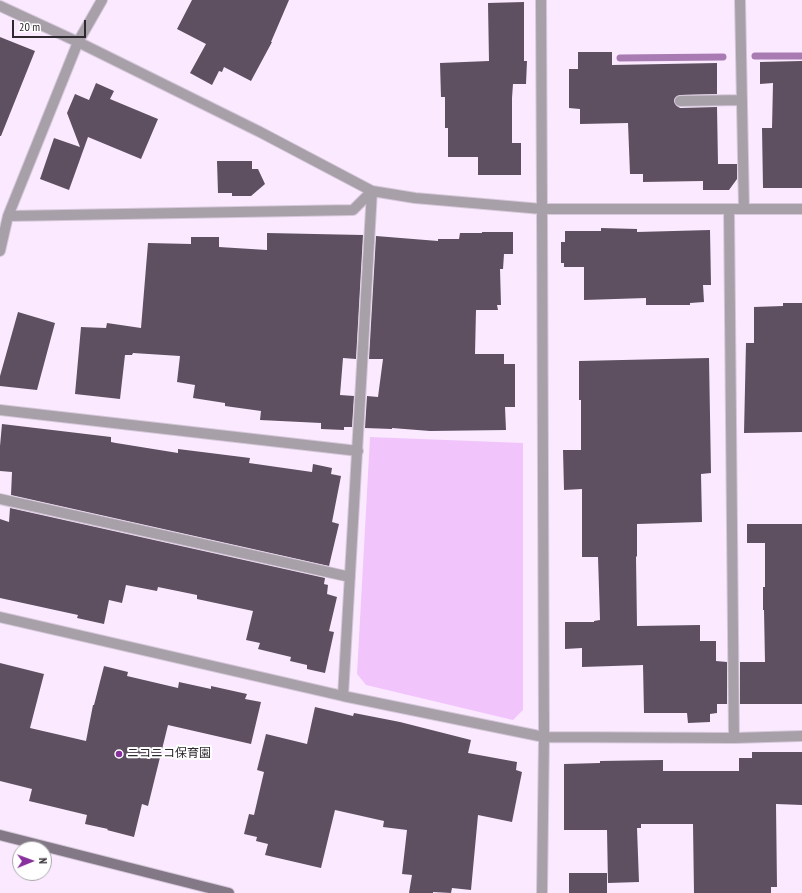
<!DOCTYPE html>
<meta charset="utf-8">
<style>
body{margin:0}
#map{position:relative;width:802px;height:893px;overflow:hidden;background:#fbeaff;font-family:"PT Sans Narrow",sans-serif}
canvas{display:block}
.north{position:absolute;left:12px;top:841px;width:40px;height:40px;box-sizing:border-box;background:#fff;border:1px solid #aba9ac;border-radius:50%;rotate:89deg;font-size:11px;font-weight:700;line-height:16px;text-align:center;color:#2e282f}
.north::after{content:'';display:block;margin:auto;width:14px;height:18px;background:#88309c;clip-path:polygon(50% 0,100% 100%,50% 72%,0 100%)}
.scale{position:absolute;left:12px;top:20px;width:74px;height:18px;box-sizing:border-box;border:2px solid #2e282f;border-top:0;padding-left:5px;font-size:12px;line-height:14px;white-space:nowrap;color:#2e282f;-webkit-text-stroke:3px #fff;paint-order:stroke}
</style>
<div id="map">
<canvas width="802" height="893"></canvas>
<div class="north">N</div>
<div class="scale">20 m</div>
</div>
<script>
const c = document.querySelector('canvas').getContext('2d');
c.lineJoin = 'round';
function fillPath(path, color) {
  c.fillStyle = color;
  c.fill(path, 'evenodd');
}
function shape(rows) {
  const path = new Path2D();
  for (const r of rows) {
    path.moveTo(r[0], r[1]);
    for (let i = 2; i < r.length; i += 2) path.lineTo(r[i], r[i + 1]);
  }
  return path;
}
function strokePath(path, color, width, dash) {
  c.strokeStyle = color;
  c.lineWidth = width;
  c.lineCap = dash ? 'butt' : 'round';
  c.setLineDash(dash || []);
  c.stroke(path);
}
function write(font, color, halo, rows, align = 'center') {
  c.font = font + ' "PT Sans Narrow","Noto Sans JP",sans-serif';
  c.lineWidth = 4;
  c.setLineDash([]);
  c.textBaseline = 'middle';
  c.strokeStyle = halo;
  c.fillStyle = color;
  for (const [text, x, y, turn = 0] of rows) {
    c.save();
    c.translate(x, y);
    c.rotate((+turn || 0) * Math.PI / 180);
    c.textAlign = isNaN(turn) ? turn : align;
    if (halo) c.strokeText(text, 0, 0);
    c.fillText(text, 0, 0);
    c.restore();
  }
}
fillPath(shape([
 [370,437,523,443,523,710,513,720,366,685,357,674]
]), '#f1c5fc');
strokePath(shape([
 [755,56,802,56],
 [620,58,723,57]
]), '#a87bb3', 7);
fillPath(shape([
 [192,0,289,0,271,42,272,42,251,81,224,67,222,72,219,71,212,85,190,73,206,44,177,29],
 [524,2,524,61,527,61,526,84,513,84,512,98,512,143,521,143,521,175,478,175,478,157,448,157,448,128,445,128,445,97,441,97,440,63,489,61,488,3],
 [0,37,35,51,1,136,0,136],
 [578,52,612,52,612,65,717,63,717,94,680,95,675,98,674,101,677,106,680,108,717,107,718,164,737,164,737,179,729,190,703,190,703,181,643,182,643,174,630,174,628,123,580,124,580,109,569,108,569,69,578,69],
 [802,61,802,188,763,188,762,128,772,128,773,83,760,84,760,62],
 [96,83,114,91,110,99,158,119,141,159,88,137,69,190,40,179,54,138,80,147,67,113,75,94,89,100],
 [217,161,252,161,252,169,258,169,265,184,251,196,232,196,232,193,218,193],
 [601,228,637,229,637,232,710,230,711,285,703,285,704,302,690,303,690,305,646,305,646,298,584,300,584,267,564,267,564,263,561,263,561,242,565,242,565,231,601,231],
 [482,232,513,232,513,254,504,254,503,269,500,269,501,305,497,305,498,310,476,310,475,354,504,354,504,364,515,364,515,407,505,407,506,430,430,431,392,428,392,429,365,428,367,396,378,397,383,359,369,359,376,236,438,241,438,239,459,239,460,233,482,233],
 [267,233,363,235,356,359,343,358,340,395,354,396,352,427,344,427,344,430,321,429,321,423,260,420,261,411,225,406,225,403,193,398,195,385,177,382,180,356,133,353,132,355,125,355,120,399,75,394,81,327,106,328,107,323,141,328,148,243,191,244,191,237,219,237,219,247,267,250],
 [783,303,802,303,802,432,744,433,746,343,754,343,754,307,783,306],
 [18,312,55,323,37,390,0,386,0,376],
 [709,358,711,473,701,474,702,522,637,524,637,556,636,557,637,626,700,625,700,641,716,641,716,661,727,662,727,704,717,704,717,713,710,714,710,722,688,723,687,713,644,713,643,665,582,667,582,648,565,649,565,622,594,622,594,621,600,620,598,557,582,557,582,489,564,490,563,450,581,450,581,400,579,400,579,361],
 [2,424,111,437,111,442,116,443,178,453,178,449,250,458,249,463,312,472,313,464,332,468,331,474,341,476,332,522,339,524,329,566,11,495,12,472,0,471,0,446],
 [10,508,325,578,324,584,328,585,327,594,337,597,329,631,334,632,325,673,307,669,307,665,290,661,291,657,258,649,260,643,246,640,253,611,197,599,197,595,158,587,157,591,126,585,122,603,109,600,104,624,77,618,78,615,0,598,0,519,9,522],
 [747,524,802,524,802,704,740,704,740,662,765,662,764,610,763,610,763,587,765,587,765,543,747,543],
 [0,663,44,674,30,728,86,741,93,705,94,705,104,666,128,672,127,676,178,688,179,682,211,689,211,686,247,694,245,699,261,702,251,744,168,725,148,806,142,804,134,837,107,830,108,829,85,824,87,815,29,801,32,789,0,781],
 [315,707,353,716,354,713,400,722,471,740,468,753,517,762,516,770,522,772,512,822,478,815,471,890,452,888,451,893,433,892,433,893,409,893,412,875,402,874,407,830,383,827,384,821,335,810,321,868,265,855,268,844,256,841,257,837,244,834,249,814,254,815,264,772,257,770,266,734,307,744],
 [752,752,802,752,802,805,776,804,777,887,771,887,771,893,694,893,693,824,641,824,641,828,637,828,639,882,608,883,607,830,564,830,564,764,600,763,600,761,663,760,663,771,739,771,739,758,752,758],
 [569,873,607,873,607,893,569,893]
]), '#5e5061');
const street = shape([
 [541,0,542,209,802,209],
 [740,0,744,209],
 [0,6,78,42,260,132,372,191,415,198,542,209,544,737,542,893],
 [680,101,742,100],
 [729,209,734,738],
 [8,216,353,210,372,191],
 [0,251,8,216,78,42,102,0],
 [0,410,358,451],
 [0,499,350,577],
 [0,617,343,696,372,191],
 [343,696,544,737,734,738,802,736]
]);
const secondary = shape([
 [0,835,229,893]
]);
strokePath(street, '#d6c7da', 12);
strokePath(secondary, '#d6c7da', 12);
strokePath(street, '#a7a0a8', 10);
strokePath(secondary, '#837986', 10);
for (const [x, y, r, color] of [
 [119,754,4,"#88309c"]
]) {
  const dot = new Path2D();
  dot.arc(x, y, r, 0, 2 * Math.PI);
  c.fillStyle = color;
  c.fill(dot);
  strokePath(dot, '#fff', 1.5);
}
write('12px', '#2e282f', '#fff', [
 ["ニコニコ保育園",127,754]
], 'left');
</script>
